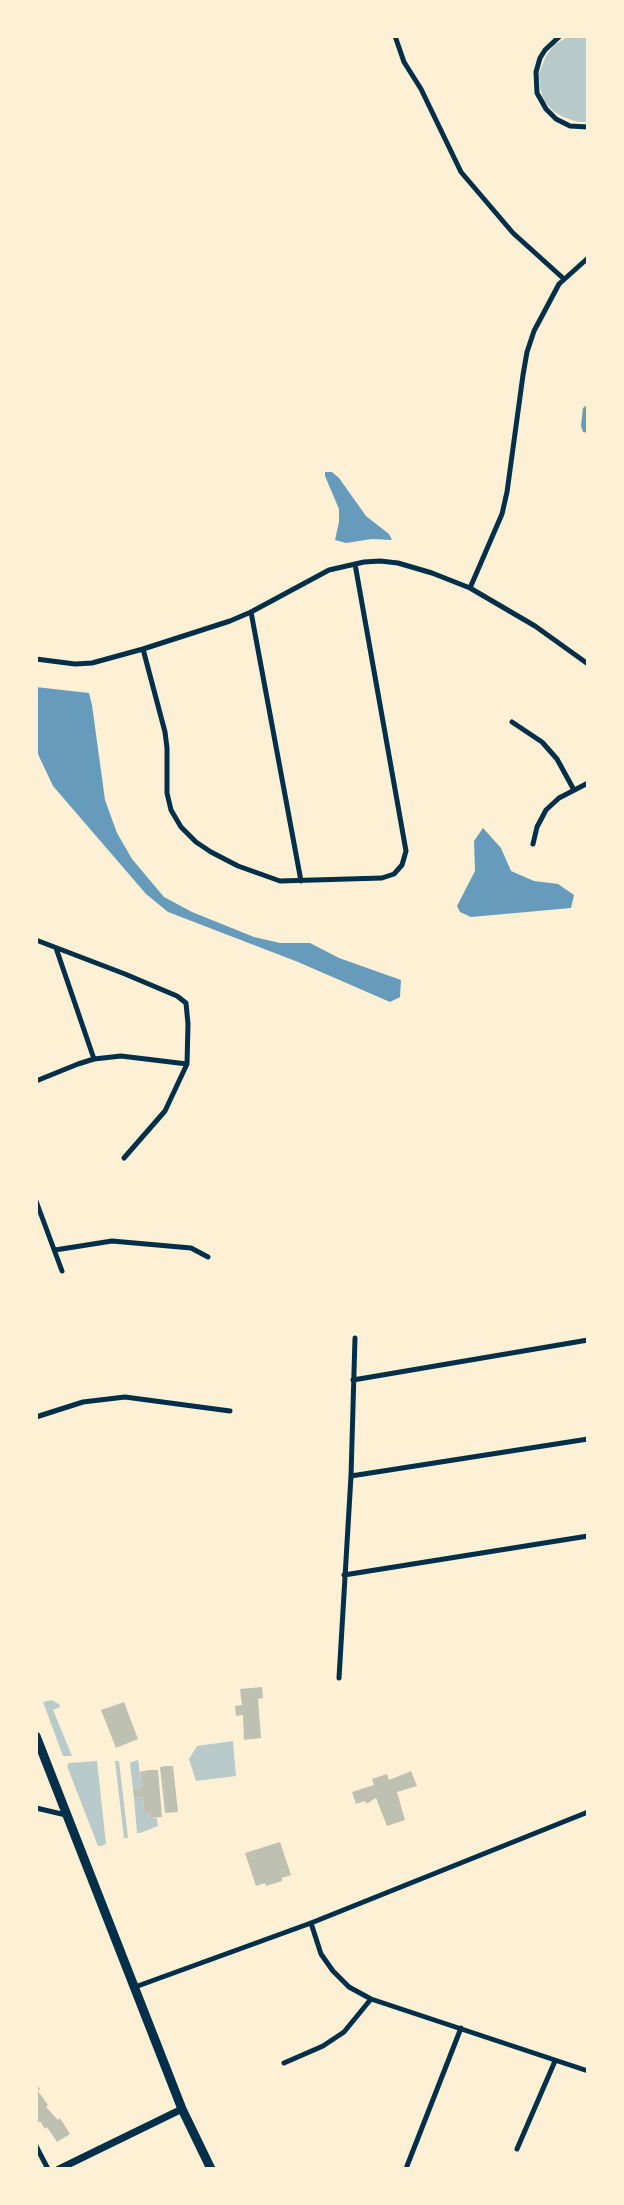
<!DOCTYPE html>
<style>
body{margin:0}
#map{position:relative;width:624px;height:2205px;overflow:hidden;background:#fdf0d5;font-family:"IBM Plex Sans",sans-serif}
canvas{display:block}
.frame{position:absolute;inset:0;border:38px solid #fdf0d5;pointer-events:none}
</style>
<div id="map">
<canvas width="624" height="2205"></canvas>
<div class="frame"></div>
</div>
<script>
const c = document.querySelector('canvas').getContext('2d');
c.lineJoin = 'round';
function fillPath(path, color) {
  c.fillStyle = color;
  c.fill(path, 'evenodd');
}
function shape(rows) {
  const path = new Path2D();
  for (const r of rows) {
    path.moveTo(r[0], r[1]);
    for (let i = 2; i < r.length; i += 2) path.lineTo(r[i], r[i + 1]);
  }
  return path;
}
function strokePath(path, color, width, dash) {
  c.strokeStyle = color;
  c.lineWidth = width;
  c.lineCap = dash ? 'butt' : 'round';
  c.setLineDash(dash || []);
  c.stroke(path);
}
fillPath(shape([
 [569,36,588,36,588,122,578,122,563,117,553,111,544,101,540,88,539,73,546,56,554,45],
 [52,1700,60,1705,60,1707,53,1710,72,1756,63,1756,43,1702],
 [233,1741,236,1776,196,1781,189,1759,197,1746],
 [138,1760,142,1788,133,1789,130,1764,131,1762],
 [97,1761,106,1844,101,1846,98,1846,67,1766,69,1763],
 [115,1761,119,1761,128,1838,124,1838],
 [143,1797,144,1813,149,1813,150,1818,157,1818,158,1826,140,1833,137,1833,134,1798]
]), '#b9caca');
fillPath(shape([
 [588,404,588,433,583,432,581,426,583,408],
 [325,472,332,472,339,478,366,516,389,534,392,540,372,539,346,543,335,540,339,522,339,509,325,476],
 [36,687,89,693,92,705,105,800,117,833,132,859,164,897,192,912,254,937,280,943,310,943,339,958,401,980,400,997,390,1002,298,962,168,912,146,894,53,786,36,750],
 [483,828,501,848,511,871,534,881,558,884,574,895,571,908,471,917,460,912,457,906,475,871,474,841]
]), '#669bbc');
fillPath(shape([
 [262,1687,263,1698,258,1699,261,1738,244,1740,243,1715,236,1716,235,1706,242,1705,240,1689],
 [124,1702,138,1739,116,1748,101,1710],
 [166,1766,173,1766,178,1812,165,1813,160,1767],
 [148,1770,158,1770,162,1817,150,1818,149,1813,144,1813,143,1797,134,1798,133,1789,142,1788,140,1772],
 [411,1771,417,1786,397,1792,405,1820,387,1826,376,1798,366,1804,365,1801,356,1804,352,1792,374,1785,372,1779,387,1774,389,1780],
 [280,1842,291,1875,282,1878,282,1881,266,1886,265,1883,256,1886,245,1853],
 [36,2083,40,2089,38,2091,48,2105,46,2107,58,2120,60,2118,70,2134,57,2142,47,2127,45,2129,40,2121,38,2123,36,2119]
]), '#bec0b2');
strokePath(shape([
 [395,36,404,62,421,89,461,172,513,233,564,279],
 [560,36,545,50,540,58,536,72,537,93,546,109,556,119,570,126,588,127],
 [470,588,502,514,507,492,523,375,527,352,534,331,559,284,588,258],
 [251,612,301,881],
 [143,649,165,732,167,748,167,793,171,810,181,827,196,842,211,852,238,866,280,881,382,878,394,874,402,865,406,851,355,564],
 [36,659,75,664,92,663,143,649,230,621,251,612,329,570,364,562,380,561,398,563,432,573,470,588,535,626,588,664],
 [512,722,542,742,557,759,574,790],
 [533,844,537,827,546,810,559,798,588,783],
 [36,940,125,974,177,996,186,1003,188,1024,187,1064,165,1111,124,1158],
 [56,948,94,1059],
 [36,1081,78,1064,94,1059,121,1056,187,1064],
 [36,1201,62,1271],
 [55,1250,112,1241,191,1248,208,1257],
 [353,1380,588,1340],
 [36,1417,83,1402,125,1397,230,1411],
 [351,1476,588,1439],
 [344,1575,588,1536],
 [339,1678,351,1476,355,1338],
 [36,1808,66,1815],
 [311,1923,321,1954,333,1971,349,1987,371,1999,588,2071],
 [135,1987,311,1923,588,1812],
 [284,2063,323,2046,344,2032,371,1999],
 [36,2146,48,2169],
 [517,2149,555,2061],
 [407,2166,461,2028]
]), '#003049', 5);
strokePath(shape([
 [59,2169,182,2109]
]), '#003049', 7);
strokePath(shape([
 [36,1736,182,2109,211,2169]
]), '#003049', 9);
</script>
